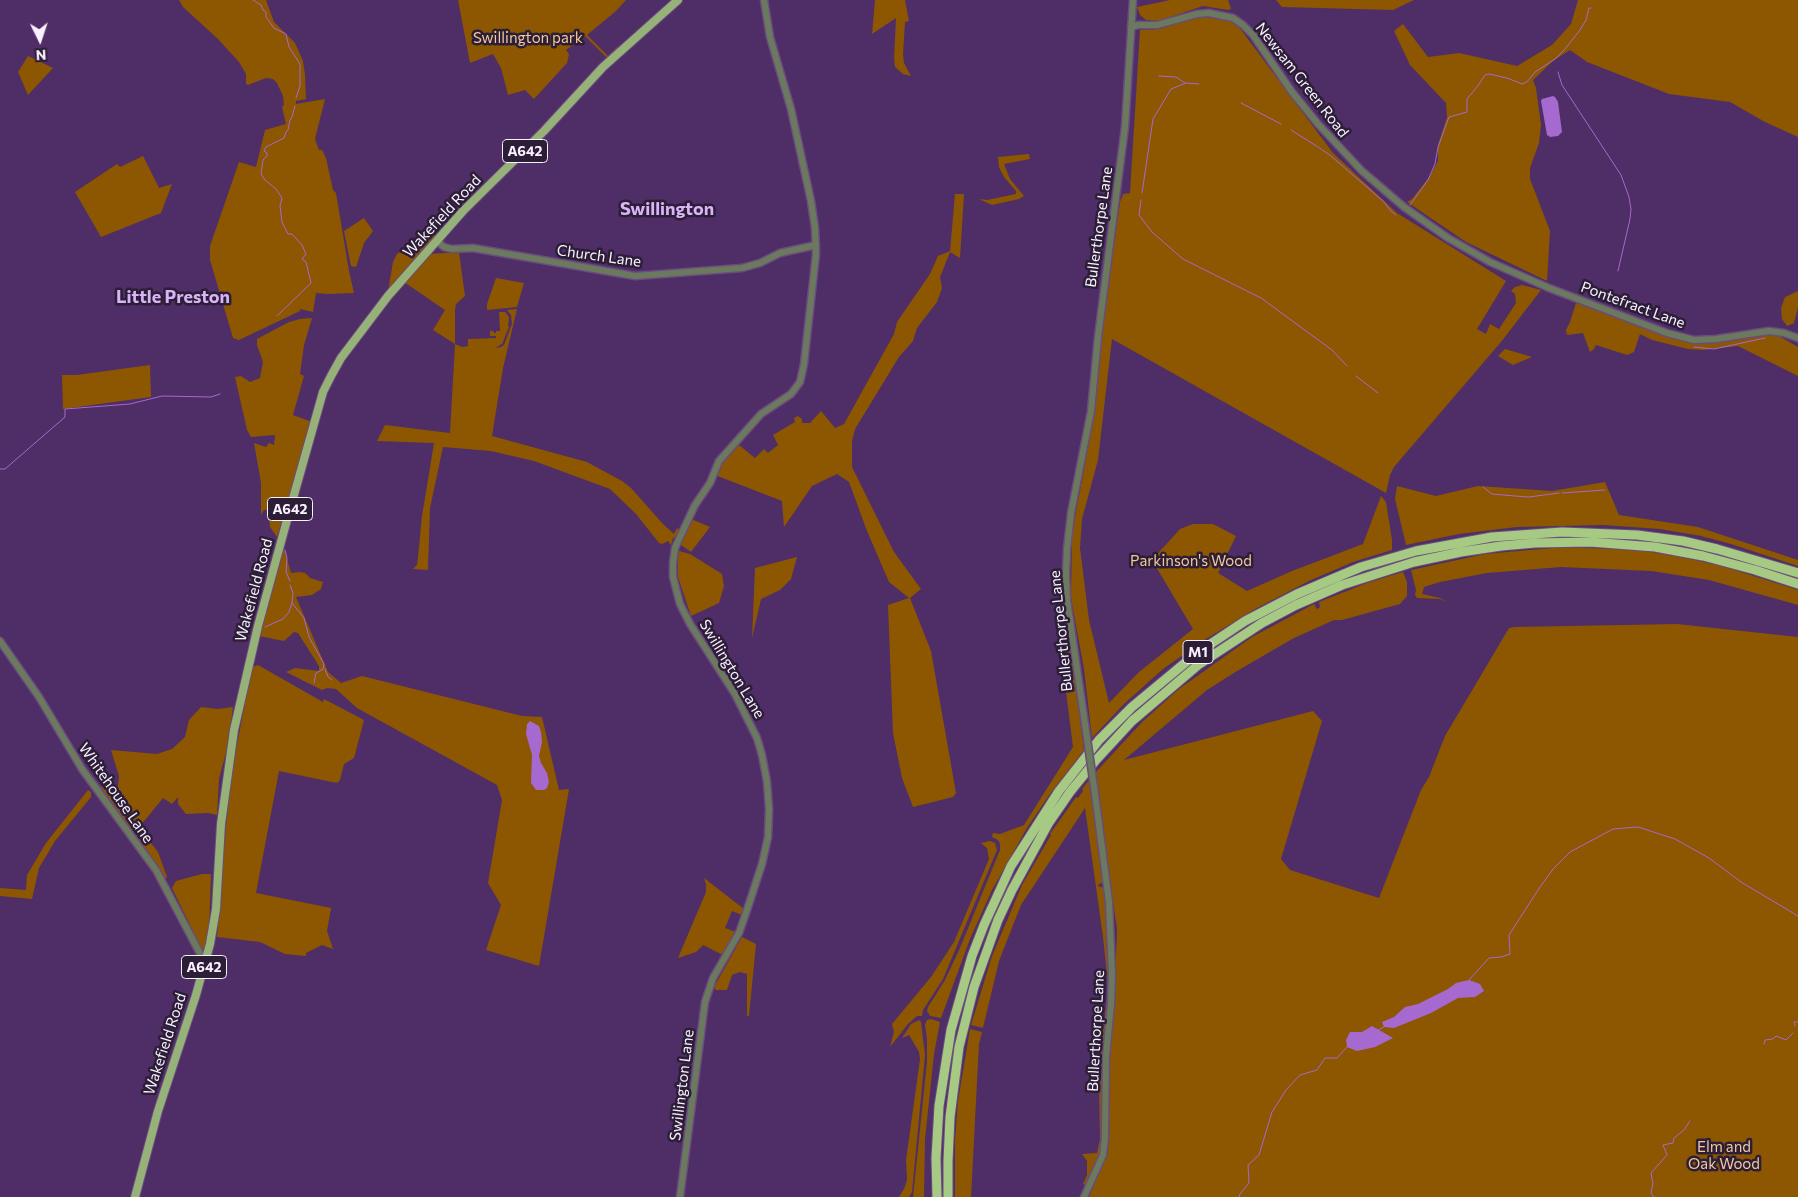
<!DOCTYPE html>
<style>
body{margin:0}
#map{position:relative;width:1798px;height:1197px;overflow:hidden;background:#4f2d66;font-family:Commissioner,sans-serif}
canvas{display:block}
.north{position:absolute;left:15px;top:15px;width:50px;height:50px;-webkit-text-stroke:4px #2d1e38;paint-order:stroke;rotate:176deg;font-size:14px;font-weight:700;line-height:20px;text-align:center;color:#f9f1ff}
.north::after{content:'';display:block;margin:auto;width:18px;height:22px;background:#f9f1ff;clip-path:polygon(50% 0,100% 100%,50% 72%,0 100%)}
</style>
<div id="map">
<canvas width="1798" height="1197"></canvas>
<div class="north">N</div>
</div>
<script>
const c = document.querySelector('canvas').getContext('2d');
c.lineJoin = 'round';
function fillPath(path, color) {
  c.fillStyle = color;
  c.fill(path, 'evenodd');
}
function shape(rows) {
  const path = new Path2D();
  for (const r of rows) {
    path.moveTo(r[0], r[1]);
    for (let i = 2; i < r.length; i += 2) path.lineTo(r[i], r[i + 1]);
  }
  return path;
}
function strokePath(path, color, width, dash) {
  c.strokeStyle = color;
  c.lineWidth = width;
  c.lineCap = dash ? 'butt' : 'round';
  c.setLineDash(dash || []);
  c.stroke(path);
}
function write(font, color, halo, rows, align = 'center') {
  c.font = font + ' Commissioner,sans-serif';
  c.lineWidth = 5;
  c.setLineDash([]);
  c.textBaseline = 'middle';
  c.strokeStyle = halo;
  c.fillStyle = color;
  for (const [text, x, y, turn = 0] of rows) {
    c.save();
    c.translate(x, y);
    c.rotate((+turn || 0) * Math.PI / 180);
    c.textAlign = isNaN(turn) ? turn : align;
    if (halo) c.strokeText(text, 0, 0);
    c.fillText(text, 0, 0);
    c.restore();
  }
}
fillPath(shape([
 [179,0,266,0,274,22,295,43,303,61,305,74,306,99,296,101,296,104,325,99,315,139,319,150,322,150,326,158,333,190,336,193,349,271,354,293,328,294,316,293,313,312,300,309,300,311,239,340,233,338,210,260,210,246,239,162,256,167,265,130,286,124,282,107,284,105,283,96,277,83,273,79,266,78,248,85,246,84,246,74,239,62,218,39,183,7],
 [458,0,626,0,616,11,587,35,608,56,617,47,618,49,607,58,585,36,566,50,569,54,567,63,534,99,525,90,508,95,501,68,493,54,470,63],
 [875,0,905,0,909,21,905,22,903,54,904,63,911,76,903,74,895,67,894,58,896,18,872,34],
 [1170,0,1228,0,1231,9,1228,10,1203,6,1159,21,1146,20,1140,15,1137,7],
 [1276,0,1414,0,1393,10,1282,7],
 [1578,0,1798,0,1798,137,1765,122,1730,102,1669,94,1587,62,1570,50,1553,61,1533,80,1536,88,1541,125,1539,143,1530,168,1530,179,1550,231,1547,281,1466,242,1407,202,1412,199,1430,176,1438,161,1438,145,1447,117,1446,103,1410,65,1394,31,1403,24,1428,57,1459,53,1517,66,1552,45,1571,24],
 [1207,17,1230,21,1239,27,1333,153,1397,213,1506,281,1477,329,1486,334,1490,324,1499,329,1516,303,1515,294,1511,291,1515,287,1522,285,1541,290,1501,342,1394,467,1390,475,1386,493,1112,339,1098,460,1082,519,1080,548,1089,620,1109,703,1139,672,1193,629,1152,560,1180,529,1193,524,1213,524,1236,536,1218,573,1247,591,1292,571,1363,544,1381,496,1386,502,1392,540,1392,550,1353,562,1309,581,1255,609,1206,639,1163,669,1124,704,1092,738,1084,669,1071,598,1072,532,1084,470,1095,400,1102,332,1120,202,1123,194,1130,193,1140,30,1159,29,1191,19],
 [28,56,53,68,28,95,18,72],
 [1029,154,1030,159,1004,164,1010,179,1024,196,1019,199,992,205,979,199,987,200,1016,194,1016,191,1004,177,999,167,998,157],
 [143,156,159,188,172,184,161,213,101,237,75,192,117,164,120,167],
 [955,194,964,194,960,258,950,252,940,277,942,288,937,302,917,328,913,341,899,357,855,429,852,441,852,467,894,552,921,589,910,598,931,651,956,793,953,797,913,807,902,778,893,733,888,605,909,598,889,582,867,531,849,482,837,474,812,486,784,527,782,501,715,475,722,461,739,445,755,458,764,449,768,453,778,445,773,435,795,422,794,418,798,416,802,419,802,423,810,423,821,411,835,428,844,424,894,334,897,322,930,274,938,256,950,251],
 [364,218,373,231,364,243,356,267,351,266,344,231],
 [432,230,435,233,436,238,421,251,388,291,393,262,397,254],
 [459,252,465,296,456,304,455,310,455,344,462,347,468,346,468,339,496,338,496,336,490,336,490,331,493,331,494,333,496,333,496,331,500,331,499,312,505,312,509,317,508,326,509,327,502,344,495,348,501,347,504,345,512,324,511,315,507,310,517,309,503,368,492,436,587,462,622,481,631,488,663,524,674,534,677,528,680,530,681,532,678,537,673,538,671,545,668,541,662,544,659,543,636,514,610,489,534,461,491,451,443,447,430,508,428,570,413,569,417,565,418,557,422,516,434,443,377,441,385,425,450,433,455,344,433,330,445,310,404,282,429,254],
 [496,278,524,283,517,307,487,310,487,304],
 [1798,291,1798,307,1794,323,1787,326,1782,319,1781,308,1785,297],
 [1576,303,1684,339,1774,333,1798,347,1798,376,1738,346,1703,350,1688,349,1652,340,1640,334,1634,352,1627,355,1596,345,1594,349,1590,352,1583,333,1567,335,1566,330,1570,322],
 [312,318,304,345,300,374,304,376,293,415,312,422,277,537,270,527,268,510,264,510,261,515,261,483,254,443,266,447,269,443,274,445,275,435,251,437,247,430,235,377,241,376,250,382,260,378,263,362,257,345,257,339,253,341,289,322,300,319],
 [1505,349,1532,357,1513,365,1498,356],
 [150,365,151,397,63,409,62,375,77,375],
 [1605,482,1619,515,1698,527,1798,560,1798,566,1731,544,1701,536,1660,529,1603,525,1517,527,1459,534,1406,545,1395,499,1397,486,1436,496,1478,486,1552,491],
 [691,519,710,527,691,552,681,545,680,543],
 [283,545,291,573,299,572,305,573,310,578,323,582,321,589,312,595,296,597,328,672,341,683,362,676,522,716,542,717,559,790,569,789,539,966,486,950,501,905,488,883,502,800,497,785,357,708,336,689,327,688,322,690,286,672,295,668,319,671,319,666,298,633,294,632,284,641,259,636],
 [1564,547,1638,550,1677,556,1722,566,1798,590,1798,605,1709,580,1651,571,1561,567,1487,573,1440,582,1424,587,1422,594,1440,598,1448,602,1440,599,1417,598,1415,595,1416,590,1411,570,1485,554],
 [679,551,690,554,722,574,724,586,719,603,691,616,678,577,678,557],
 [797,557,791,579,780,590,761,599,752,638,755,568],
 [1403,572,1407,582,1407,596,1400,604,1342,620,1334,620,1294,638,1237,671,1207,690,1124,760,1313,711,1322,721,1281,859,1290,870,1379,898,1421,790,1429,777,1445,736,1509,628,1515,627,1677,624,1798,637,1798,1197,1089,1197,1108,1151,1108,1062,1115,988,1117,929,1095,773,1142,722,1179,689,1252,637,1314,604,1317,609,1320,607,1319,602,1367,583],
 [1070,637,1084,750,1050,794,1027,828,992,890,970,939,941,1018,930,1016,927,1011,928,1007,945,980,960,948,1000,850,1000,844,998,840,992,837,993,833,1000,834,1024,825,1073,747,1062,659,1065,658],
 [258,665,323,702,324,699,364,720,354,758,344,764,340,780,337,783,279,771,256,893,331,908,327,931,333,949,322,945,306,953,306,956,285,954,260,942,217,937,226,826,232,770,252,667],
 [201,707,218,709,233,707,228,745,219,779,217,815,208,813,186,814,178,804,178,797,172,804,163,798,141,825,137,818,137,824,132,831,99,785,105,789,118,786,119,776,111,750,157,754,172,749,185,737,189,720],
 [1089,780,1105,882,1099,884,1098,886,1105,888,1110,983,1108,985,1103,937,1085,808,1021,905,999,961,983,1028,971,1025,992,956,1022,885,1051,835,1050,834,1076,797,1078,798,1083,791,1082,789],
 [88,790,91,792,91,797,55,841,39,868,32,899,0,896,0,888,26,890,27,875,46,843],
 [143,833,158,852,167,877,165,879,137,837,136,835],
 [990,841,995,843,997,850,943,979,923,1010,922,1016,917,1016,908,1024,890,1047,894,1032,892,1024,931,977,954,942,989,859,987,848,981,843],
 [202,874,211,874,209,932,206,950,203,952,172,888,176,881],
 [704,878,744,909,742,915,732,911,725,928,736,932,723,955,703,945,696,952,678,958,706,892,706,884],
 [742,937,756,944,749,1016,747,1016,747,974,740,972,732,975,727,990,716,990,714,987],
 [1108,989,1110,992,1102,1149,1087,1186,1083,1184,1087,1175,1087,1161,1082,1154,1097,1153,1100,1139,1099,1086,1102,1040],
 [931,1019,940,1022,934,1054,925,1139,924,1197,913,1197,927,1062,927,1039,925,1025,927,1020],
 [919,1020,921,1022,925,1055,912,1192,909,1197,899,1197,905,1187,907,1179,906,1160,920,1059,919,1052,909,1035,902,1038,911,1024],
 [970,1029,982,1032,979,1044,971,1197,955,1197,955,1140,958,1101]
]), '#8c5700');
fillPath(shape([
 [1553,96,1555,97,1558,102,1562,132,1558,136,1550,137,1547,135,1541,101,1542,99],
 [530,721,539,726,541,732,542,742,539,756,541,763,547,773,549,782,547,788,544,790,536,790,531,783,532,755,526,734,527,724],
 [1469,980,1480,984,1484,991,1475,997,1458,998,1431,1013,1394,1028,1384,1027,1382,1022,1394,1017,1405,1007,1418,1004,1448,989,1456,983],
 [1372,1026,1393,1038,1375,1047,1357,1051,1347,1047,1346,1040,1350,1032,1362,1032]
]), '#a669d0');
strokePath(shape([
 [253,0,261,5,263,10,266,12,266,17,274,28,286,34,289,47,300,64,300,86,296,98],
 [1558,72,1562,85,1621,175,1629,197,1631,209,1630,219,1618,271],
 [1159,76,1176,77,1185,83],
 [1241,103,1281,124],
 [1291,130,1318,147,1331,156,1383,201,1391,211,1396,215],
 [1142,193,1153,119,1171,89,1186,83,1199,84],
 [1141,200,1139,215,1152,232,1183,259,1261,298,1332,350,1347,366],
 [1410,205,1428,180,1435,164,1438,147,1449,117,1467,112,1467,99,1477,87,1485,75,1489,74,1507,78,1522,84,1527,82,1535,72,1555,59,1565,49,1580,30,1586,20,1589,8,1591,8],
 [277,316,311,283,306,262,302,259,306,254,302,245,292,234,288,234,282,222,280,206,282,198,276,189,265,180,261,174,263,160,267,156,267,153,264,151,266,147,284,138,286,132,288,130,290,120,292,117,295,106],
 [1694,347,1714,349,1765,338],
 [1356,376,1378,393],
 [0,469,5,469,65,417,65,409,130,404,162,396,211,397,220,394],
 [1483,487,1492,494,1515,496,1529,497,1559,493],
 [1562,493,1605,490],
 [285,550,287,558,286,572,290,581],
 [290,585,293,593,292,603,304,618,309,637,324,664,323,669,316,673,314,683],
 [265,627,283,619,289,612,292,603],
 [325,669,328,677,332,680],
 [1469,980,1489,958,1501,957,1510,954,1509,935,1540,887,1554,868,1570,852,1613,829,1638,827,1675,839,1709,858,1741,882,1798,916],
 [1795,1026,1794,1022,1798,1022],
 [1378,1030,1384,1027],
 [1764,1044,1765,1040,1773,1039,1776,1036,1786,1040,1793,1033],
 [1239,1197,1240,1194,1249,1183,1248,1165,1259,1155,1272,1112,1286,1090,1300,1075,1317,1070,1325,1058,1337,1058,1347,1047],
 [1654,1197,1651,1193,1653,1183,1651,1173,1667,1155,1663,1145,1673,1143,1674,1138,1684,1130,1690,1121]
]), '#a669d0', 1);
const tertiary = shape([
 [1131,27,1138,25,1157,25,1197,14,1209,13,1233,18,1243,25,1253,35,1292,92,1318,124,1362,171,1404,207,1448,238,1490,262,1549,288,1667,333,1694,340,1716,339,1769,331,1784,333,1798,338],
 [438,242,444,247,452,249,473,248,635,276,742,268,760,263,780,253,816,245],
 [0,641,39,697,82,769,156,870,205,963],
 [1086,731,1067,600,1066,574,1067,549,1071,513,1091,411,1098,337,1125,127,1133,0],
 [680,1197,705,1002,713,978,739,933,747,910,762,864,768,837,769,809,767,782,762,755,757,738,735,694,690,624,680,604,673,577,673,563,675,548,680,537,695,505,710,483,719,461,761,414,791,394,800,382,804,364,816,254,815,228,811,201,791,109,770,37,764,0],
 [1084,1197,1103,1155,1105,1138,1106,1056,1111,1004,1112,975,1109,902,1095,794]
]);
const primary = shape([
 [135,1197,158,1111,196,995,210,944,216,909,221,824,234,730,258,626,290,509,323,392,331,376,341,358,388,296,463,211,544,131,603,67,678,0]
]);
const motorway = shape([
 [937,1197,936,1158,939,1106,951,1030,972,956,984,925,1011,866,1059,791,1099,740,1132,707,1197,653,1245,621,1297,594,1337,577,1361,567,1416,551,1492,537,1562,532,1637,535,1683,541,1717,549,1798,573],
 [948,1197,948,1161,950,1117,959,1047,974,987,998,920,1012,890,1048,824,1070,792,1096,760,1132,721,1198,665,1262,623,1296,605,1342,585,1414,562,1461,552,1501,546,1535,543,1590,542,1655,547,1703,556,1755,570,1798,584]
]);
strokePath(tertiary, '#6a4c7e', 9);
strokePath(primary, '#6a4c7e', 10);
strokePath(motorway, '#6a4c7e', 11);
strokePath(tertiary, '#6b7a5e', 6);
strokePath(primary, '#96b279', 8);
strokePath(motorway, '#a6c983', 9);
const tertiaryBridge = shape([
 [1086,731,1095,794]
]);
strokePath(tertiaryBridge, '#6a4c7e', 9, []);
strokePath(tertiaryBridge, '#6b7a5e', 6);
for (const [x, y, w] of [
 [525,151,45],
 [290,509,45],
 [1198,652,30],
 [204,967,45]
]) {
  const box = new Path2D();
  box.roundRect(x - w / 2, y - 11.5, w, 23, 4);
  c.fillStyle = '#2d1e38';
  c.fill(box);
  strokePath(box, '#f9f1ff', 1);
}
write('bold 14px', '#f9f1ff', null, [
 ["A642",525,151],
 ["A642",290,509],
 ["M1",1198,652],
 ["A642",204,967]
]);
write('15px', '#f2c99b', '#2d1e38', [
 ["Swillington park",528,38],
 ["Parkinson's Wood",1191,561],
 ["Elm and",1724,1147],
 ["Oak Wood",1724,1164]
]);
write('15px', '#f9f1ff', '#2d1e38', [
 ["Newsam Green Road",1302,80,52],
 ["Wakefield Road",442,216,-47],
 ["Bullerthorpe Lane",1099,227,-82],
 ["Church Lane",599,256,8],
 ["Pontefract Lane",1633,305,20],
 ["Wakefield Road",254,590,-75],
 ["Bullerthorpe Lane",1061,631,-96],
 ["Swillington Lane",732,669,59],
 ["Whitehouse Lane",116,793,55],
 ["Bullerthorpe Lane",1096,1031,-87],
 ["Wakefield Road",165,1044,-72],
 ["Swillington Lane",682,1085,-83]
]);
write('bold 18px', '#d9b3f7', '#2d1e38', [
 ["Swillington",667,209],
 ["Little Preston",173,297]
]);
</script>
